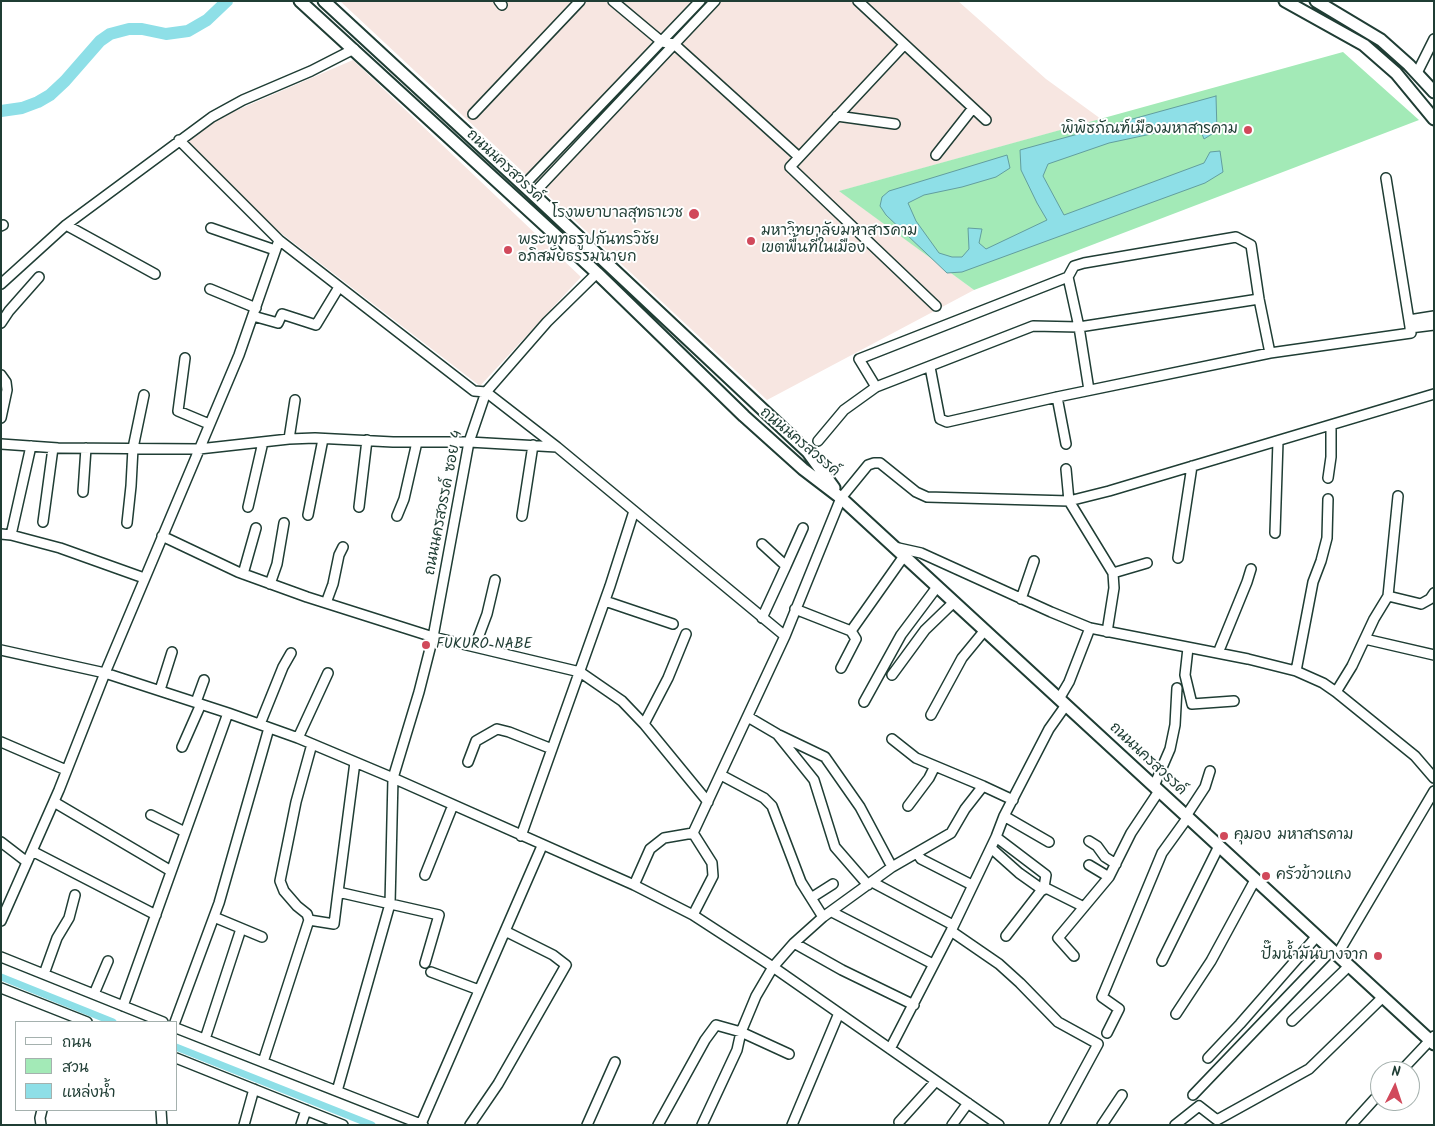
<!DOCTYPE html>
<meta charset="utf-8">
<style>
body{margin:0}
#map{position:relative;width:1435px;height:1126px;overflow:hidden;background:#fff;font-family:Kalam,"Playpen Sans Thai",sans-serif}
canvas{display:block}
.frame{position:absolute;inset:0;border:2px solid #1f3d34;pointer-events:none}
.legend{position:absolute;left:15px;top:1021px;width:162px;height:90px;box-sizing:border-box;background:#fff;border:1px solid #a5b1ae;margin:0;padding:6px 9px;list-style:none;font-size:15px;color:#1f3d34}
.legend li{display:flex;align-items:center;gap:10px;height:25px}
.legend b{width:25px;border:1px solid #a5b1ae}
.north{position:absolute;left:1370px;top:1061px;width:50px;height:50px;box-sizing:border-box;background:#fff;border:1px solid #a5b1ae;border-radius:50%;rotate:4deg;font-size:14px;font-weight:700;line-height:20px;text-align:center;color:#1f3d34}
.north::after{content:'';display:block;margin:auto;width:18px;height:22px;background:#d1495b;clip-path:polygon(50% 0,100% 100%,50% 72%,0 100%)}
</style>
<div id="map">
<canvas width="1435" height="1126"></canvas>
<div class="frame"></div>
<ul class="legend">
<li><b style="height:6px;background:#fff"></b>ถนน</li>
<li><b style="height:14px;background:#a3eab7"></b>สวน</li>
<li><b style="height:14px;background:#8edfe7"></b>แหล่งน้ำ</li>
</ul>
<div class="north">N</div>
</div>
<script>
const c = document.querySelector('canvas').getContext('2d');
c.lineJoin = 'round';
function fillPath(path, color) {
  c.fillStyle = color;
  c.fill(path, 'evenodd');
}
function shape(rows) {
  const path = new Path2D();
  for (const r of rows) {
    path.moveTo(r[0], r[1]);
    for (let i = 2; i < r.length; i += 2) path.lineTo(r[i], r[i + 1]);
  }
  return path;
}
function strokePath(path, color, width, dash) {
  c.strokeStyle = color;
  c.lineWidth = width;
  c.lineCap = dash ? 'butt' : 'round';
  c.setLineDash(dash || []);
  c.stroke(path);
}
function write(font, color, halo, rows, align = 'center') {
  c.font = font + ' Kalam,"Playpen Sans Thai",sans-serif';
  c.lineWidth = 4;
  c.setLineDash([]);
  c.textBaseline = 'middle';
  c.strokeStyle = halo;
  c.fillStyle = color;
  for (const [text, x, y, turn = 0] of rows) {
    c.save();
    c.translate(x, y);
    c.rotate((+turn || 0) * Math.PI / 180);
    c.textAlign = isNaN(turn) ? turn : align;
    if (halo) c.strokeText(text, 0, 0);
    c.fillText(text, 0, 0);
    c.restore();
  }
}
fillPath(shape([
 [340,1,958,1,1046,79,1101,119,840,191,974,290,767,400],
 [353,60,581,277,480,386,277,230,187,142,221,117]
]), '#f7e6e1');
fillPath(shape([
 [1343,52,1419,120,974,290,839,191]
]), '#a3eab7');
const water = shape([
 [1216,96,1217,131,1204,139,1198,124,1109,143,1048,164,1043,176,1064,215,1204,163,1210,152,1220,151,1223,172,1205,183,962,272,947,273,886,215,880,206,882,197,889,191,1007,155,1010,168,996,177,962,187,924,195,908,203,916,221,939,253,952,257,962,257,969,249,968,228,982,229,979,243,986,249,1047,220,1037,203,1021,170,1020,150,1216,96]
]);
fillPath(water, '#8edfe7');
strokePath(water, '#629e9f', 1);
strokePath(shape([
 [1,977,113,1022],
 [176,1047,372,1125]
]), '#8edfe7', 7);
strokePath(shape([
 [1,111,22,108,38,102,50,95,65,81,100,41,110,34,129,29,142,29,166,34,188,31,207,20,227,1]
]), '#8edfe7', 12);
const minor = shape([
 [499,1,502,5],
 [613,1,662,42,674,44,799,157],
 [858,1,986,120],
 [904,45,790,167,936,306],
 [1417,73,1434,39],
 [473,114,580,1],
 [837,116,895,124],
 [179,140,279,240],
 [936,155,973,108],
 [524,185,700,1],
 [533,194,715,1],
 [66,225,155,274],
 [1,226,3,225],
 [211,228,275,250],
 [1,284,66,225,212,117,243,100,311,71,354,49],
 [210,289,256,308],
 [253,316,278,323,282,314,316,325,339,287],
 [1409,320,1434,316],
 [1,323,9,311,39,277],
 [1410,328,1434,325],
 [185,358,178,411,209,424],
 [930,367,940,419,947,422,1057,397,1270,353,1411,333,1386,178],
 [1,375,6,382,7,390,1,418],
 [876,387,859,359,1068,277],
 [1089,390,1079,327,1068,277,1074,266,1084,263,1236,237,1251,245,1259,299,1270,353],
 [1057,397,1066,444],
 [289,439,295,400],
 [818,441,844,410,876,387,1033,326,1079,327,1259,299],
 [1,444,58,448,199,449,289,439,315,438,393,442,469,442,557,447],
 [1066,469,1069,501,1113,573,1114,588,1107,632],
 [1328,478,1331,457,1331,425],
 [83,492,86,448],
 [248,507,263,442],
 [359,507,367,440],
 [308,515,323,439],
 [397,516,404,499,417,442],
 [522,516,533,445],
 [43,522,53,448],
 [127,523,131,486,133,448,144,395],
 [1275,533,1278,441],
 [1,534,11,535,60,548,144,578],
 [11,535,31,446],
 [162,536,238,572,307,597,433,637,580,672,622,701,644,724,708,802],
 [762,544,786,566,762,618],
 [894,547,921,553,1051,612,1090,628,1248,659,1296,671,1323,683,1336,692,1415,756,1434,778],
 [1178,558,1192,466],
 [786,566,803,528],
 [1113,573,1147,563],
 [243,574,256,528],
 [270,584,277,564,284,523],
 [1388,596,1421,604,1430,599,1434,593],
 [1021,599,1034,561],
 [605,601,673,624],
 [326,603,333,584,339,555,343,547],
 [795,609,851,631],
 [1365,639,1434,655],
 [475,646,487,614,495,580],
 [1188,648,1185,675,1192,704,1234,701],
 [1,650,105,673,228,713,298,738,393,778,634,885,693,915,773,967,999,1125],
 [1218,653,1247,582,1251,569],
 [841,668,856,639,851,631,904,556],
 [1296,671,1313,582,1321,561,1327,538,1328,499],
 [892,675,925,630,954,602],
 [160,690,172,652],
 [1336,692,1352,666,1374,619,1388,596,1398,496],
 [1059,699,1069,682,1090,628],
 [196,702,204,680],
 [864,702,901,635,937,587],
 [931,715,962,658,985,630],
 [748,717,777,734,814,780,835,847,868,885],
 [260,724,283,667,291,653],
 [644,724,668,678,686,634],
 [779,735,825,757,860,807,892,867],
 [298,738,328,673],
 [892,739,916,758,983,786,1013,800],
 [1,742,66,770],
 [182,747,201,704],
 [355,762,338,892,439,915,425,963],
 [468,762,476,741,497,729,509,732,552,749],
 [721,775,764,798,772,806,801,882,823,917],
 [1154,786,1170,749,1175,725,1177,688],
 [54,802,171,871],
 [908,806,929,778,935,766],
 [151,815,185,832],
 [1004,816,1049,842],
 [1186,816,1205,787,1210,771],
 [693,833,785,636,841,498,868,465,874,463,880,463,916,492,927,497,1069,501,1109,491,1434,394],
 [521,836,610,586,634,511],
 [996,837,1046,875,1044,887,1084,907],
 [1089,841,1097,846,1105,857,1116,864],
 [1,842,27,862],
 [991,848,1019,873,1043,890],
 [32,851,156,915],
 [917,853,921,859,972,885],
 [1089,865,1109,877],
 [425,875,453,805],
 [872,882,953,925],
 [634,885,650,849,664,838,693,833,712,863,713,876,693,915],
 [811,898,833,884],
 [832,912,933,964],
 [214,917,262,937],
 [309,920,307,914,297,906,284,891,280,881,296,802,312,744],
 [1,921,59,790,105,673,239,355,279,240,474,391,486,392,557,447,785,636],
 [951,931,999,964,1020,983,1058,1022,1098,1044,1054,1125],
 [1006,936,1044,887],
 [794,943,842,970,914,1005],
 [1337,955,1434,791],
 [1074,956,1058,938,1109,877,1131,833,1159,791],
 [1,957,163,1022],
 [1162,961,1219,846],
 [431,972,479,990],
 [44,974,57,938,69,918,75,895],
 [1,988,87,1022],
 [94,994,108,961],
 [123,1006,228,713],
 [1176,1014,1211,961,1255,880],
 [1292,1021,1349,966],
 [175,1022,219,903,269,728],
 [176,1028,423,1125],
 [1107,1033,1119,1009,1102,997,1162,853,1188,817],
 [205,1039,241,929],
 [890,1049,951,931,996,837,1004,816,1049,729,1066,705],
 [176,1058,343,1125],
 [1208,1058,1240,1024,1317,936],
 [263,1062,309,920,334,924,338,892],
 [1401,1071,1434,1036],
 [337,1091,390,904,393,778,419,692,433,637,469,442,486,392,547,322,597,273],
 [1193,1095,1332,950],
 [161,1110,162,1125],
 [899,1122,936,1081],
 [421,1124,542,846],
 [41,1125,40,1118,42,1110],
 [244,1125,254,1089],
 [301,1125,306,1110],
 [470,1125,498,1084,566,965,553,955,505,931],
 [587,1125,615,1062],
 [658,1125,705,1040,716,1025,741,1032,789,1054],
 [702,1125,737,1050,741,1032,756,996,773,967,794,943,823,917,892,867,951,833,965,809,983,786],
 [792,1125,839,1013],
 [952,1125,968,1103],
 [1102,1125,1122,1095],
 [1175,1125,1199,1106,1217,1120,1309,1069,1383,997],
 [1351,1125,1380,1093]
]);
const major = shape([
 [300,1,597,273,744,416,803,469,841,498,1434,1044],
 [324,1,533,194,808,452,834,488],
 [1285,1,1364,45,1396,73,1434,119],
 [1316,1,1381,40,1409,65,1434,92]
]);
strokePath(minor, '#1f3d34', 12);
strokePath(major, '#1f3d34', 15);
strokePath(minor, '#fff', 9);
strokePath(major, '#fff', 11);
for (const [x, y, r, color] of [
 [1248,130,5,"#d1495b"],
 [694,214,6,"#d1495b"],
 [751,241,5,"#d1495b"],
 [508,250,5,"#d1495b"],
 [426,645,5,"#d1495b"],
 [1224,836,5,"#d1495b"],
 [1266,876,5,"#d1495b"],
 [1378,956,5,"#d1495b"]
]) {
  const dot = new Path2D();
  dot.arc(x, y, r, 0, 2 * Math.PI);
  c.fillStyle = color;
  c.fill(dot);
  strokePath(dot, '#fff', 2);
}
write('15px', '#1f3d34', '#fff', [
 ["พิพิธภัณฑ์เมืองมหาสารคาม",1238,130,"right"],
 ["โรงพยาบาลสุทธาเวช",683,214,"right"],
 ["มหาวิทยาลัยมหาสารคาม",761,232],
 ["เขตพื้นที่ในเมือง",761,249],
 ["พระพุทธรูปกันทรวิชัย",518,241],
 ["อภิสมัยธรรมนายก",518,258],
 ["FUKURO NABE",436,645],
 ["คุมอง มหาสารคาม",1234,836],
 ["ครัวข้าวแกง",1276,876],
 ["ปั๊มน้ำมันบางจาก",1368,956,"right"]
], 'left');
write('15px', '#1f3d34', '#fff', [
 ["ถนนนครสวรรค์",504,167,43],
 ["ถนนนครสวรรค์",799,443,40],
 ["ถนนนครสวรรค์ ซอย 4",445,503,-79],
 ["ถนนนครสวรรค์",1147,760,43]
]);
</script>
